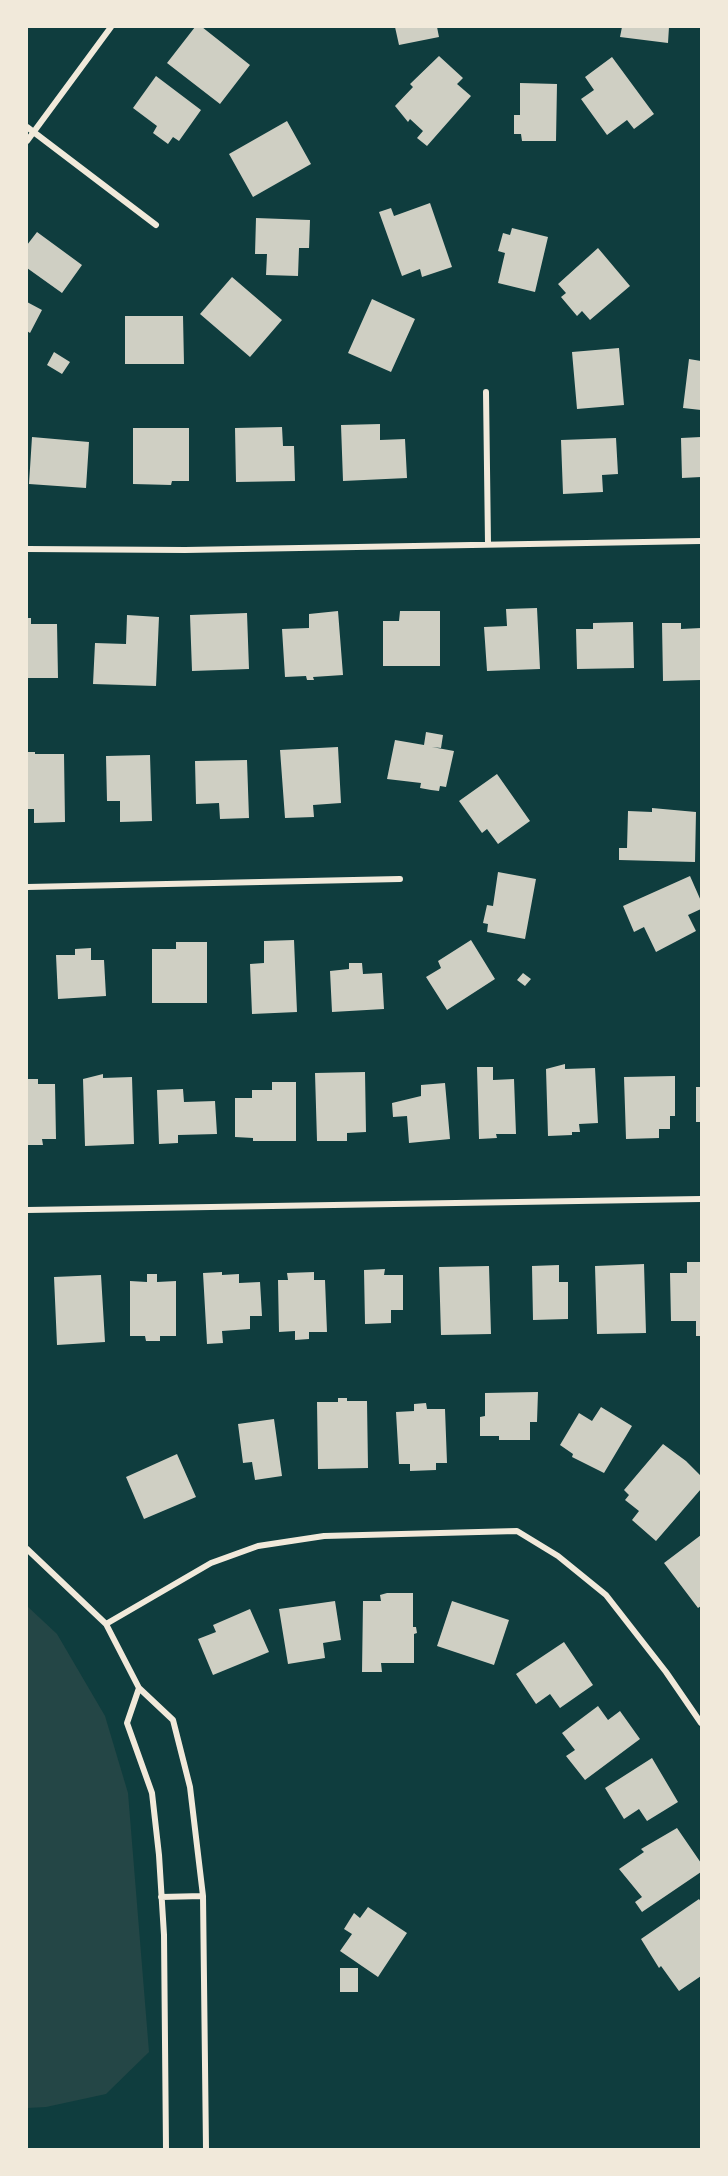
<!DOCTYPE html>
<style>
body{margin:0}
#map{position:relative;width:728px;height:2176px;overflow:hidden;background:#0f3d3e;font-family:"Exo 2",sans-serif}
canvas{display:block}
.frame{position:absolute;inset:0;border:28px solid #f1e9da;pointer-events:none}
</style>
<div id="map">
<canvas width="728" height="2176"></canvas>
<div class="frame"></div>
</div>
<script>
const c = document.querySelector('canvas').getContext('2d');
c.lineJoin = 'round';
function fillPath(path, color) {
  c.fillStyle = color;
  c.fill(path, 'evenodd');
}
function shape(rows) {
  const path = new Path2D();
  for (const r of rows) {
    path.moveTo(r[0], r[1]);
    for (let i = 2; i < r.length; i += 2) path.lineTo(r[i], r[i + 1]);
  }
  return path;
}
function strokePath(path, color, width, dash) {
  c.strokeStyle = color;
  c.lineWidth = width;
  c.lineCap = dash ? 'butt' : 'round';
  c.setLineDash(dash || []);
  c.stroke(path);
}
fillPath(shape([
 [27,1606,57,1634,105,1716,128,1793,149,2052,106,2094,46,2107,27,2108]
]), '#244646');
fillPath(shape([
 [195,27,202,27,250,65,220,104,167,63],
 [395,27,437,27,439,37,399,45],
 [622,27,669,27,668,43,620,37],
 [439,56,463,78,457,84,471,96,427,146,417,138,423,131,410,119,408,122,395,106,413,87,410,84],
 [612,57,654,114,634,129,627,120,607,135,581,99,594,90,585,77],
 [156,76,201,110,179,141,173,137,168,144,153,133,157,126,133,108],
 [520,83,557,84,556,141,522,141,521,134,514,134,514,115,520,115],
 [287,121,311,164,253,197,229,154],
 [430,203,452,267,422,277,420,269,402,276,379,212,391,208,394,216],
 [256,218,310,220,309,248,299,248,298,276,266,275,267,254,255,254],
 [512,228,548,237,535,292,498,283,505,253,498,251,503,233,510,235],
 [37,232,82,265,62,293,27,268,27,245],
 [598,248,630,286,590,320,582,311,577,316,561,297,566,293,558,284],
 [232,277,282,320,250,357,200,314],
 [372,299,415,319,391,372,348,353],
 [27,302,42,310,30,333,27,331],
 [125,316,183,316,184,364,125,364],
 [619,348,624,405,577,409,572,352],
 [54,352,70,362,62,374,47,365],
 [689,359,701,361,701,410,683,408],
 [380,424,380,440,405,439,407,478,343,481,341,425],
 [282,427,283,446,294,446,295,481,236,482,235,428],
 [133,428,189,428,189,481,172,481,171,485,133,484],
 [32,437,89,442,86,488,29,484],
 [701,437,701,477,682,478,681,438],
 [616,438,618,474,602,475,603,492,563,494,561,440],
 [537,608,540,669,487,671,484,627,507,626,506,609],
 [338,611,343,675,313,677,314,680,307,680,306,676,285,677,282,629,309,628,309,614],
 [400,611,440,611,440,666,383,666,383,621,399,621],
 [247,613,249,669,192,671,190,615],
 [127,615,159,617,156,686,93,684,95,643,126,644],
 [27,618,31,618,31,624,57,624,58,678,27,678],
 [633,622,634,668,577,669,576,629,593,629,593,623],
 [662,623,681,623,681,629,701,628,701,680,663,681],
 [426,732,443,735,441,748,432,747,454,751,446,787,440,786,439,791,431,790,420,788,421,783,387,779,395,740,424,745],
 [338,747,341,803,313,805,314,817,285,818,280,750],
 [28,752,35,752,35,754,64,754,65,822,34,823,34,809,27,809],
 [150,755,152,821,120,822,120,801,107,801,106,756],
 [247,760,249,818,220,819,219,803,196,804,195,761],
 [497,774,530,821,498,844,487,829,482,833,459,801],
 [652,808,696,812,695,862,619,860,619,848,627,848,628,811,652,812],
 [498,872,536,879,525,939,487,932,488,924,483,923,487,905,493,906],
 [690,876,701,901,701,909,688,915,696,931,656,952,644,927,634,932,623,906],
 [294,940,297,1012,252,1014,250,964,264,963,264,941],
 [471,940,495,979,447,1010,426,977,441,968,438,961],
 [176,942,207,942,207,1003,152,1003,152,949,176,949],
 [91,948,91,960,104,960,106,996,58,999,56,955,75,955,75,949],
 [349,963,362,963,363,974,382,973,384,1009,332,1012,330,971,349,969],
 [523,973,531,979,525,986,517,980],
 [565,1064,565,1069,595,1068,598,1123,579,1124,580,1132,572,1132,572,1135,548,1136,546,1069],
 [477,1067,493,1067,493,1080,514,1079,516,1134,496,1134,497,1138,479,1139],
 [365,1072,366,1132,347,1133,347,1141,317,1141,315,1073],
 [103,1074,103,1078,132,1077,134,1144,85,1146,83,1079],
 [675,1076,675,1116,670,1116,670,1129,659,1129,659,1138,626,1139,624,1077],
 [27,1079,38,1079,38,1084,55,1084,56,1139,42,1139,43,1145,27,1145],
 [272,1082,296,1082,296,1141,253,1141,253,1138,235,1137,235,1098,252,1098,252,1090,272,1090],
 [445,1083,450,1139,409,1143,407,1116,393,1117,392,1103,421,1096,421,1085],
 [696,1087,701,1087,701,1122,696,1122],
 [183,1089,184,1102,215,1101,217,1134,178,1135,178,1143,159,1144,157,1090],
 [687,1262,701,1262,701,1336,696,1336,696,1321,671,1321,670,1273,687,1273],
 [644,1264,646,1333,597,1334,595,1266],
 [559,1265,559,1282,568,1282,568,1319,533,1320,532,1266],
 [489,1266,491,1334,441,1335,439,1267],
 [385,1269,384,1275,403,1275,403,1310,391,1310,391,1323,365,1324,364,1270],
 [222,1272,222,1275,239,1274,239,1283,260,1282,262,1316,250,1316,250,1329,222,1331,223,1343,207,1344,203,1273],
 [314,1272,314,1280,325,1280,327,1332,309,1332,309,1339,295,1340,295,1331,279,1332,278,1280,288,1280,287,1273],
 [147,1274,157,1274,157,1282,176,1281,176,1336,160,1336,160,1341,146,1341,145,1336,130,1336,130,1281,147,1282],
 [101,1275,105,1342,57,1345,54,1277],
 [538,1392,537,1422,530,1422,530,1440,499,1440,499,1436,480,1436,480,1417,485,1416,485,1393],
 [338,1398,347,1398,347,1401,367,1401,368,1468,318,1469,317,1402,338,1402],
 [426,1403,427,1409,445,1409,447,1463,436,1463,436,1470,410,1471,410,1464,399,1464,396,1412,414,1411,414,1404],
 [601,1407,632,1426,604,1473,572,1457,573,1454,560,1445,579,1413,592,1421],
 [274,1419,282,1476,255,1480,252,1462,243,1463,238,1424],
 [663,1444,686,1461,701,1476,701,1489,656,1541,632,1520,639,1511,625,1500,629,1495,624,1490],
 [177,1454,196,1497,144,1519,126,1477],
 [701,1535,701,1606,698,1608,664,1563],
 [387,1593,413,1593,413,1627,416,1627,417,1633,414,1634,414,1663,381,1663,382,1672,362,1672,363,1601,381,1601,380,1595],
 [335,1601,341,1640,323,1643,325,1658,288,1664,279,1609],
 [452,1601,509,1620,494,1665,437,1646],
 [250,1609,269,1652,213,1675,198,1639,216,1632,213,1625],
 [564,1642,593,1685,560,1708,550,1694,536,1704,516,1674],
 [598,1706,608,1720,620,1711,640,1739,585,1780,566,1756,575,1750,562,1733],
 [652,1758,678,1802,647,1821,639,1809,624,1819,605,1788],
 [677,1828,701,1863,701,1872,642,1912,635,1902,642,1897,619,1869,644,1852,641,1849],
 [699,1899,701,1902,701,1976,679,1991,661,1966,659,1968,641,1939],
 [368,1907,407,1933,378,1977,340,1951,352,1934,344,1929,354,1913,360,1918],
 [340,1968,358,1968,358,1992,340,1992]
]), '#cfcfc3');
strokePath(shape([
 [27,127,156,225],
 [27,141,111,27],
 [486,392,488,544],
 [27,549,185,550,701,541],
 [27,887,400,879],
 [27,1210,701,1199],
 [27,1549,106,1624,139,1688,173,1720,190,1787,203,1896,206,2149],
 [106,1624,211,1563,258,1546,324,1536,517,1531,558,1556,606,1595,666,1672,701,1723],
 [139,1688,127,1723,152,1793,159,1855,164,1935,166,2149],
 [161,1897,203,1896]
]), '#f1e9da', 6);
</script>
